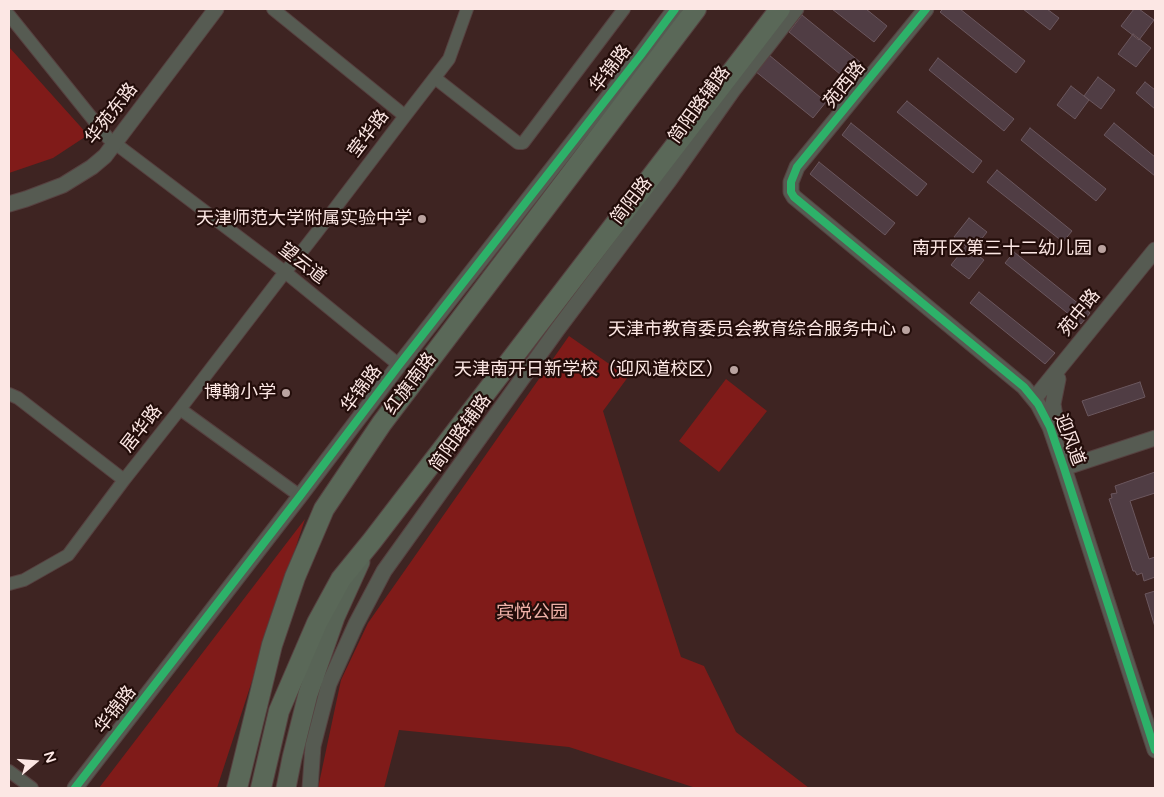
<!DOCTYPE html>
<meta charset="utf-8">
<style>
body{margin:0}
#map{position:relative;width:1164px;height:797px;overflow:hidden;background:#3e2422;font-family:"Varela Round",sans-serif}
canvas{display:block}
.frame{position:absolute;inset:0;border:10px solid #fce7e4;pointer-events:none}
.north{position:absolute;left:10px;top:737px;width:50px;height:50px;-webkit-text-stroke:4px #230d0a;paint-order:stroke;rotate:72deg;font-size:14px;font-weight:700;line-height:20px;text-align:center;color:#fce7e4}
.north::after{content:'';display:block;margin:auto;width:18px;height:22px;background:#fce7e4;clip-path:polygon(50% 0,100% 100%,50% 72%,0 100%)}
</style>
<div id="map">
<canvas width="1164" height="797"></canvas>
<div class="frame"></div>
<div class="north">N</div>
</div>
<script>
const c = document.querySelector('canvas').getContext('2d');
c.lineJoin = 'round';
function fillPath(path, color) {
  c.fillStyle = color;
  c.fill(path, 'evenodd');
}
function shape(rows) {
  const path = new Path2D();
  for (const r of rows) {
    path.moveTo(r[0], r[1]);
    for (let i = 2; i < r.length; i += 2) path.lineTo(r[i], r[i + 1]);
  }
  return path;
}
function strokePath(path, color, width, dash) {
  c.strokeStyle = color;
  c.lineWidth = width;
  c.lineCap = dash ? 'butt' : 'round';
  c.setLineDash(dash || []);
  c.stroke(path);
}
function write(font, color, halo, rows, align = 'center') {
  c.font = font + ' "Varela Round","Noto Sans SC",sans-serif';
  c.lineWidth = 4.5;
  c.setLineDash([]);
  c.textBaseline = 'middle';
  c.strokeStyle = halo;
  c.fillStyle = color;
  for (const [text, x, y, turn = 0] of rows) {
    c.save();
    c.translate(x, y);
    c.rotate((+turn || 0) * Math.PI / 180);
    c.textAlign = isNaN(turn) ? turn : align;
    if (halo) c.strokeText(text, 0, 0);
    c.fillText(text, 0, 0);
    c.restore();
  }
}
fillPath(shape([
 [9,47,88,135,53,158,9,173],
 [569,336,628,377,603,411,637,521,681,657,704,666,736,732,809,788,696,788,569,747,399,730,384,788,318,788,341,680,368,623],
 [726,379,767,411,719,472,679,441],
 [305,519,217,788,99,788]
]), '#801b19');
const building = shape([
 [832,9,866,9,887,26,874,42,832,9],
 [943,9,960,9,1025,61,1016,73,940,12,943,9],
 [1023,9,1047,9,1059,18,1050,30,1023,9],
 [1134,9,1139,9,1154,20,1139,40,1121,26,1134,9],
 [802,15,860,62,846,79,789,32,802,15],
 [1133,34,1151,48,1136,67,1118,54,1133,34],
 [769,55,826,102,813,118,755,71,769,55],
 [938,58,1014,119,1004,131,929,70,938,58],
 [1098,77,1115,90,1101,109,1084,96,1098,77],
 [1145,82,1155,90,1155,109,1136,93,1145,82],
 [1071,86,1089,100,1075,119,1057,105,1071,86],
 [907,101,982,161,973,173,897,112,907,101],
 [851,123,927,184,917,196,842,135,851,123],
 [1114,123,1155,157,1155,176,1104,135,1114,123],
 [1030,128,1106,189,1096,201,1021,140,1030,128],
 [819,162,895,223,885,235,810,174,819,162],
 [997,170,1072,231,1063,242,987,182,997,170],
 [969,218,987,232,972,251,954,237,969,218],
 [966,246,984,260,969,279,951,265,966,246],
 [1014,252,1090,313,1081,324,1005,263,1014,252],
 [979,292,1055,353,1045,364,970,303,979,292],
 [1140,382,1145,397,1088,416,1082,401,1140,382],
 [1155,472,1155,493,1130,501,1149,559,1155,557,1155,577,1144,581,1142,573,1137,575,1135,571,1133,571,1109,499,1112,498,1111,494,1117,493,1115,486,1155,472],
 [1155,591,1155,627,1145,594,1155,591]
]);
fillPath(building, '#503d44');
strokePath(building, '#6b575e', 1);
const minor = shape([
 [273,9,405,116],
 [9,15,108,138,285,272,399,365],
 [435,78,518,143,523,143,624,9],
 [9,394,18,398,124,480],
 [180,409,300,496],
 [9,584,24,580,68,555,124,480,180,409,285,272,296,259,317,232,405,116,449,59,467,9],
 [9,771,32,788]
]);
const tertiary = shape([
 [926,9,797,167,791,182,791,192,794,197,1024,387,1038,404,1050,427,1064,468,1155,750],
 [9,204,26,199,63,185,92,167,105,156,216,9],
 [1034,399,1155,250],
 [1056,422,1053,404,1058,379],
 [1064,468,1155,438],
 [75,788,300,496,399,365,640,56,675,9],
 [310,788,313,746,329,684,356,624,384,571,557,330,668,182,733,90,796,9]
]);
const primary = shape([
 [286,788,292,758,308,694,335,617,360,562]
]);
const trunk = shape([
 [237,788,272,645,295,577,324,509,382,423,696,9],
 [261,788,279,711,317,623,341,579,372,541,780,9]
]);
strokePath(minor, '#564140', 14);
strokePath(tertiary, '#564140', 17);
strokePath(primary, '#564140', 21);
strokePath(trunk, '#564140', 22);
strokePath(minor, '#565b52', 12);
strokePath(tertiary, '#565b52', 15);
strokePath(primary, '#586456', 19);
strokePath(trunk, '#5a6858', 20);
strokePath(shape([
 [926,9,797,167,791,182,791,192,794,197,1024,387,1038,404,1050,427,1064,468,1155,750],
 [75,788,300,496,399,365,640,56,675,9]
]), '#2db169', 8);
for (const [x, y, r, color] of [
 [422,219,5,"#baa3a0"],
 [1102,249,5,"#baa3a0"],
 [906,330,5,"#baa3a0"],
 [734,370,5,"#baa3a0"],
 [286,393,5,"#baa3a0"]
]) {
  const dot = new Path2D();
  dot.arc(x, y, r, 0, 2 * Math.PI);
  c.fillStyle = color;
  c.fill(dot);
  strokePath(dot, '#230d0a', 2);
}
write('18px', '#fce7e4', '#230d0a', [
 ["华锦路",611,69,-52],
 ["苑西路",845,85,-51],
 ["简阳路辅路",700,105,-54],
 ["华苑东路",112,114,-52],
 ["莹华路",369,134,-53],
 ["简阳路",632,201,-52],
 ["望云道",302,264,38],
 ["苑中路",1080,313,-51],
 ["红旗南路",411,384,-53],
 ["华锦路",362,389,-53],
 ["居华路",142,429,-52],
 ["简阳路辅路",461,433,-54],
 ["迎风道",1069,440,69],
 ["华锦路",116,710,-52]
]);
write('18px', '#fce7e4', '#230d0a', [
 ["天津师范大学附属实验中学",412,219],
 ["南开区第三十二幼儿园",1092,249],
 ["天津市教育委员会教育综合服务中心",896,330],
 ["天津南开日新学校（迎风道校区）",724,370],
 ["博翰小学",276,393]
], 'right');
write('18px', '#efb1a8', '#230d0a', [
 ["宾悦公园",532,613]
]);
</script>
